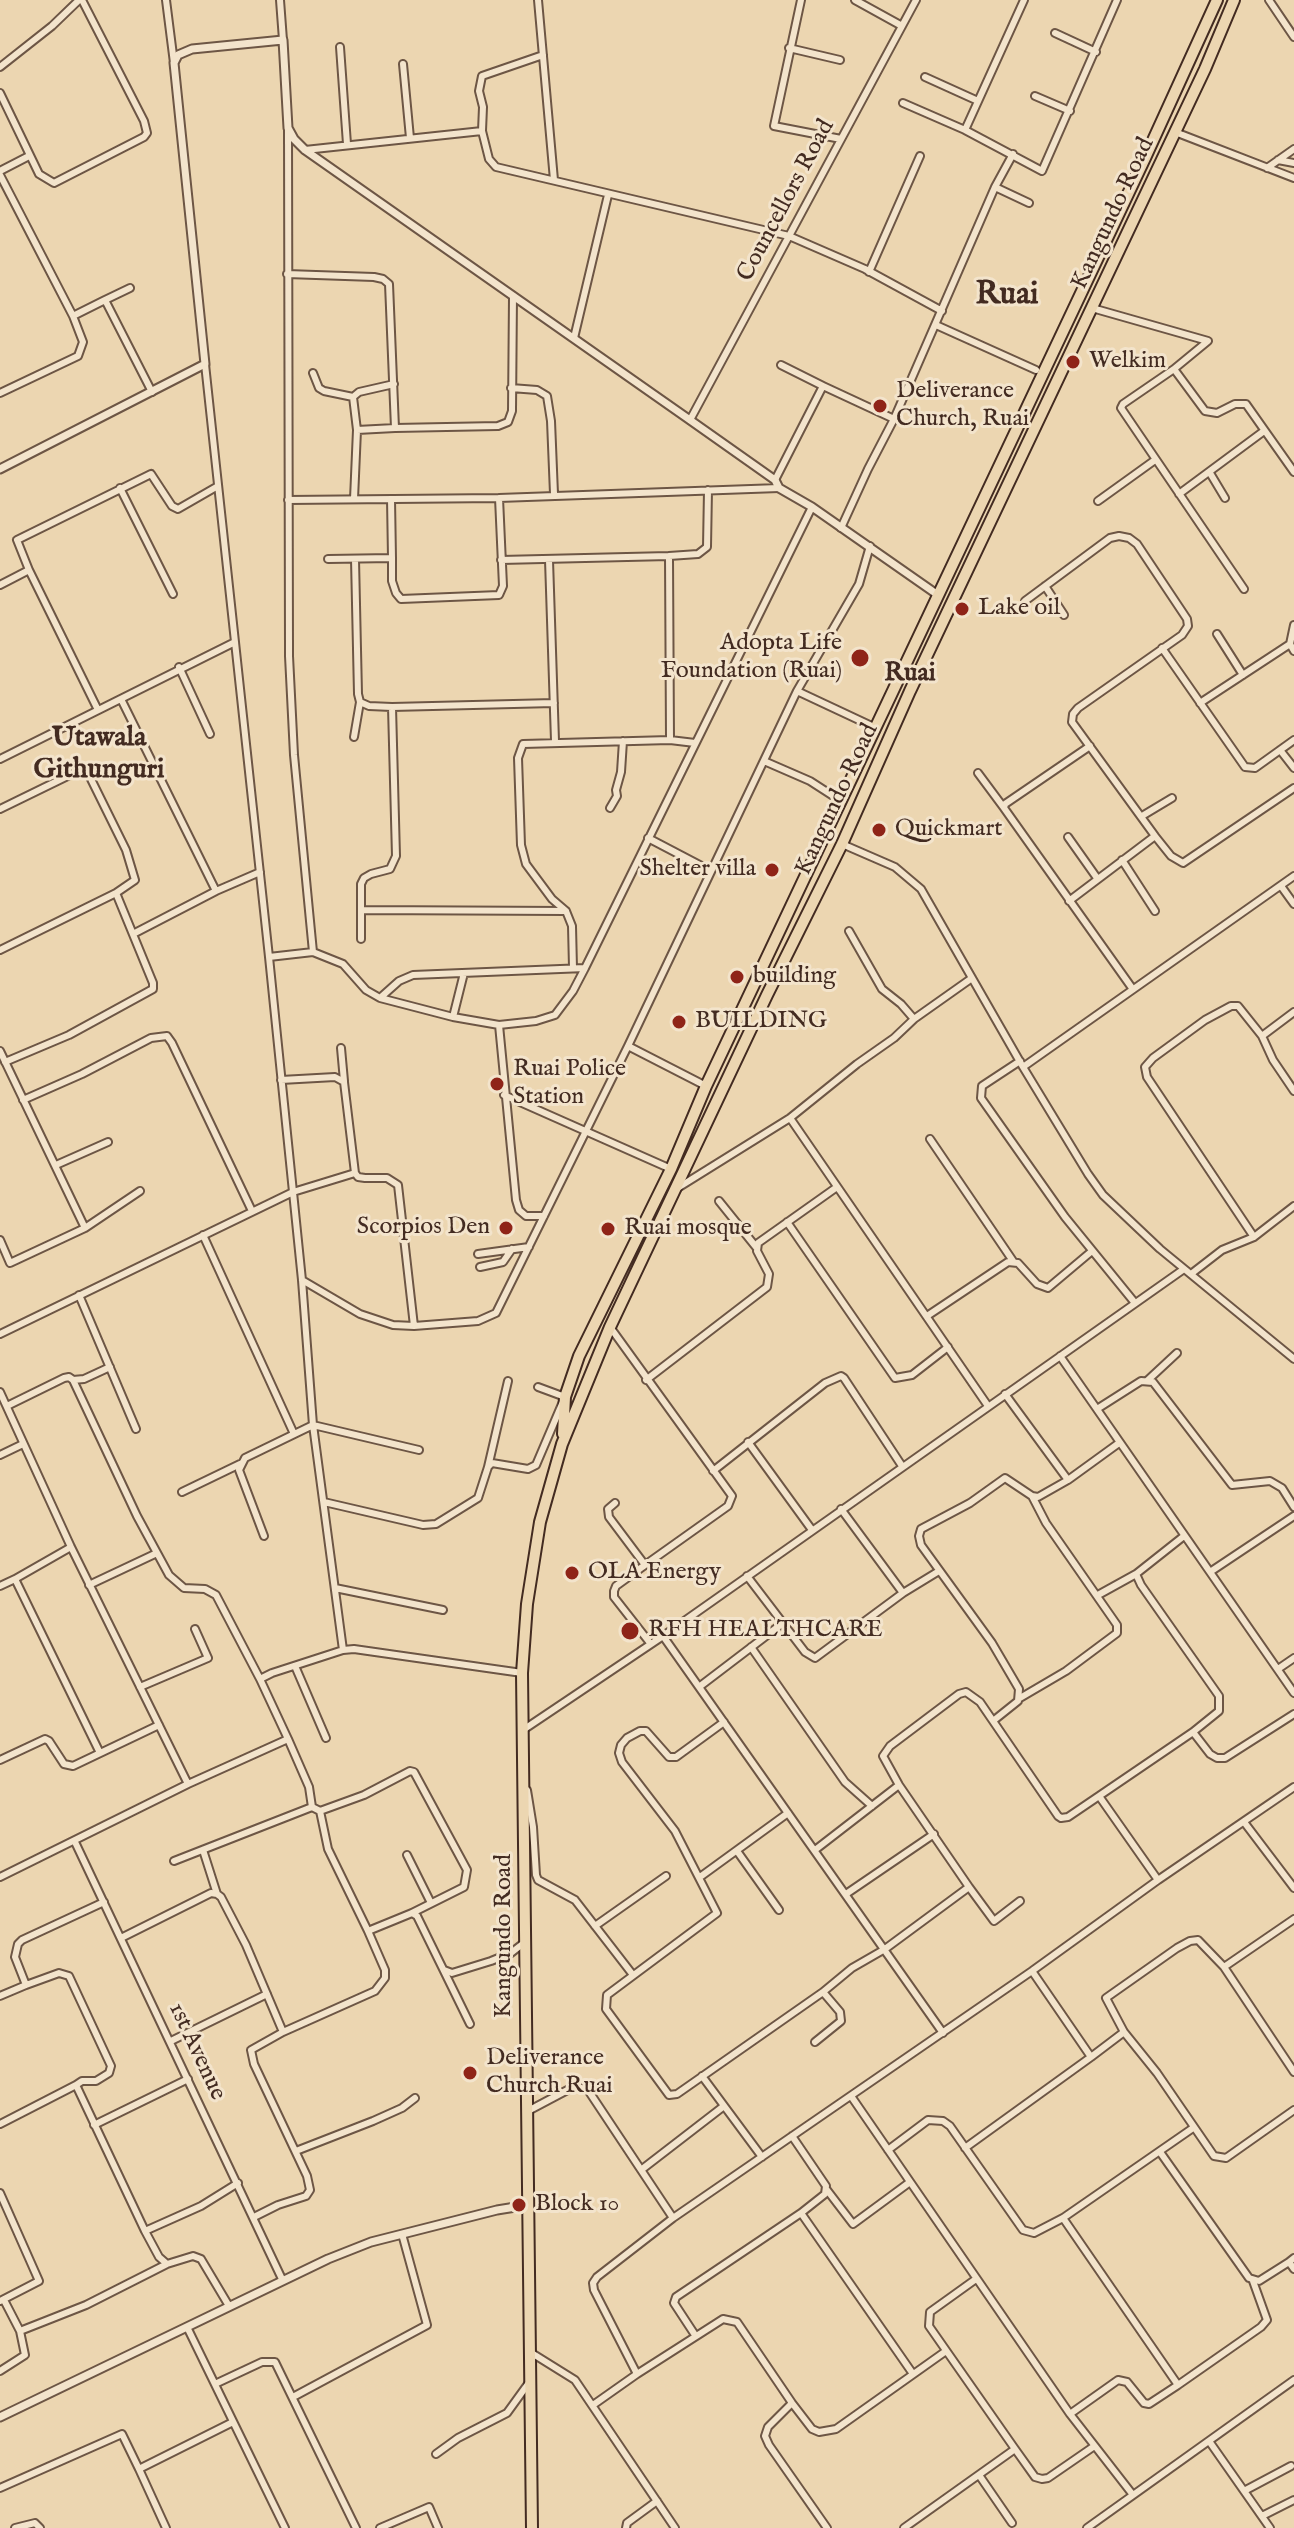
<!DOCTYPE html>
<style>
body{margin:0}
canvas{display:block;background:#ecd6b1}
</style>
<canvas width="1294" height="2528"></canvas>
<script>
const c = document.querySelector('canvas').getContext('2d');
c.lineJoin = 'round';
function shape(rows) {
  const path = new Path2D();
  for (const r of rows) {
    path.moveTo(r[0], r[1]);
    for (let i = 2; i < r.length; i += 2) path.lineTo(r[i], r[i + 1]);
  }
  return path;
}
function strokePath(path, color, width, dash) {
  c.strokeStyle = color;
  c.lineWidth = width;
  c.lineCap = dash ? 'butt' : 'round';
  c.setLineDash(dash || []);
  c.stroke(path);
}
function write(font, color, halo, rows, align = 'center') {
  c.font = font + ' "IM FELL English",serif';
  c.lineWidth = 6;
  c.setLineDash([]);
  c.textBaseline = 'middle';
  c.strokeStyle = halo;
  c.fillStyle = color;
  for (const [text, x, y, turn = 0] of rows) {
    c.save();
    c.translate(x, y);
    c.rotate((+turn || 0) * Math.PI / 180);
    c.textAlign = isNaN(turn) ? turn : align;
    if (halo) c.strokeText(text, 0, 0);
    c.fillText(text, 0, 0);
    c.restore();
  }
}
const minor = shape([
 [166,0,174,63],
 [280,0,283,40],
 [538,0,554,180],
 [801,0,774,126,841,139],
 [855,0,902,26],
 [1024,0,965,130,1042,171,1117,0],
 [1269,0,1294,37],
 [1055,33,1096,52],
 [340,47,347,144],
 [789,48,840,60],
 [543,55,482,76,479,91,483,107,482,131,489,159,496,167,789,236,865,269,942,311],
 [403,64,410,138],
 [0,67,52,26,79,0],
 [925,77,978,101],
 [0,93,39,174,54,183,144,137,147,133,144,121,82,0],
 [1035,96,1070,111],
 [903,103,965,130],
 [1175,132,1294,178],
 [305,150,482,131],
 [1278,160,1294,163],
 [1267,168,1294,149],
 [0,171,29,156],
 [0,175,73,316],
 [995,187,1029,203],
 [869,272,920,156],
 [287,274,374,277,383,279,389,284,395,428,357,430,354,499],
 [105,300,130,288],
 [1092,308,1208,341,1174,369,1123,404,1121,408,1244,589],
 [936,325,1036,370],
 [574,338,608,195],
 [205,364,269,957,302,1280,313,1425,343,1650],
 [781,365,823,386],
 [1174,369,1205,411,1217,413,1235,404,1246,404,1294,472],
 [313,373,319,388,324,391,353,397],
 [511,388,537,390,547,396,551,421,554,494],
 [0,393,78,356,83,342,73,316,105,300,152,392],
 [690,420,916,0],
 [395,428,498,426,508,422,512,411,513,296],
 [357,430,353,397,359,392,394,384],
 [1210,473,1225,498],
 [775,480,823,386,894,419,995,187,1013,154],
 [120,488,173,594],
 [1179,494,1264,431],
 [288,500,499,498,779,488],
 [1098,501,1155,460],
 [841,528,868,469,894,419],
 [669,556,698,554,707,547,708,490],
 [392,558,392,581,396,593,401,599,499,595,503,586,499,498],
 [328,559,392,558,391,499],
 [355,559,358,694,360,702,369,706,392,707,554,703],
 [501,560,669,556,670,740],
 [549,560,555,741],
 [29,570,17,540,151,474,172,506,178,509,218,486],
 [0,585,29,570,98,710],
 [1045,586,1064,615],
 [1025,601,1110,538,1119,536,1129,538,1137,544,1187,619,1188,626,1182,635,1078,708,1073,714,1072,722,1155,836,1069,901],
 [1294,625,1290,644,1294,651],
 [1217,634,1243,675],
 [1162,648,1245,767,1255,768,1294,740],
 [179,667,210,734],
 [797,691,876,728],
 [121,699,216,891,260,872],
 [1200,703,1290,644],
 [354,737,360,702],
 [1090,746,1005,804,1004,808,1132,988],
 [1280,750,1294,768],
 [0,759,235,642],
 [764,761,810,781,841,801],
 [978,773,1004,808],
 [610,808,617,796,616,790,621,772,623,741],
 [0,809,80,770,87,771,126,850,135,880,116,893,0,950],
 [1142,816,1172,798],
 [1155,836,1171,856,1183,863,1294,788],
 [1068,837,1097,878],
 [648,838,711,871],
 [842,844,895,867,921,889,1023,1067,1088,1174,1103,1195,1160,1249,1294,1359],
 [1122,860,1155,911],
 [1281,886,1294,904],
 [361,910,566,911,572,926,573,968],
 [566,911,552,899,526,864,521,845,518,758,523,744,670,740,695,743],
 [133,934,216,891],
 [361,939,361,884,364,878,371,874,390,869,396,856,392,707],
 [313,952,343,964,366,990,380,998,399,981,413,975,585,968,812,507],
 [269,957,313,952,294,755,289,656,288,128],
 [380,998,453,1017,499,1025,516,1200,519,1210,526,1216,544,1216],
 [453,1017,464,973],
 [914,1019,972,978],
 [499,1025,536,1021,555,1015,573,991,585,968],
 [1262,1036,1294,1012],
 [628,1046,706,1086],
 [341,1048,344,1081],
 [0,1051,85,1228],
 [1020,1061,982,1086,981,1098,1065,1217,1135,1303],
 [5,1062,69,1035,153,989,153,983,116,893],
 [1023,1067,1294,876],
 [281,1080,335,1077,344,1082,355,1173,358,1177,365,1178,387,1178,398,1185,414,1326],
 [504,1095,671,1169],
 [23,1100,82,1074,151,1038,167,1036,172,1043,252,1211],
 [790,1118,988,1406],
 [930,1139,1013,1261],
 [56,1165,108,1142],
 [676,1189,790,1118,857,1064,894,1038,914,1019,901,1004,882,989,849,931],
 [719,1201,756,1247],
 [787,1222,895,1378,912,1375,948,1347],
 [203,1235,294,1434],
 [1254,1237,1147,1077,1145,1067,1153,1058,1205,1020,1231,1006,1238,1006,1262,1036,1273,1060,1294,1091],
 [0,1240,10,1263,85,1228,140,1191],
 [478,1254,529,1247],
 [480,1267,503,1262,512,1249],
 [1191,1274,1222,1250,1254,1237,1294,1206],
 [302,1280,360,1314,393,1325,414,1326,478,1321,496,1313,628,1046,797,691,859,584,870,546],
 [79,1295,136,1429],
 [927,1316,1008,1262,1018,1263,1037,1284,1048,1288,1092,1251],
 [610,1327,732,1496,728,1506,645,1565,609,1517,608,1509,615,1503],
 [0,1334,293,1192,355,1173],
 [1060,1356,1294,1693],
 [73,1380,84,1379,110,1367],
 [646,1380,767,1287,769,1274,757,1251,758,1243,837,1187],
 [1148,1380,1177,1353],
 [0,1392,71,1547,188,1784],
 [7,1406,64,1378,69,1377,73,1380,137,1516,169,1575,184,1588,205,1589,216,1595,260,1679],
 [1097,1409,1141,1381,1153,1382,1232,1485,1270,1481,1282,1488,1294,1507],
 [748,1442,812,1530],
 [0,1455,23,1444],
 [488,1467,508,1381],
 [713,1471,825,1383,841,1376,844,1378,902,1466],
 [1068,1480,1119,1443],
 [182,1492,240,1464],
 [324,1502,423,1525,436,1524,478,1498,488,1467,492,1463,528,1469,536,1465,565,1397,538,1387],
 [841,1509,903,1593,939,1571],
 [264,1536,239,1470,245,1458,313,1425,419,1450],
 [71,1547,15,1579,100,1753],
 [645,1565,616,1586,614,1591,614,1597,650,1643],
 [1210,1572,1294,1516],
 [747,1576,805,1652,815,1658,903,1593],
 [89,1585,157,1553],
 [0,1586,15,1579],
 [335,1588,443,1610],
 [1098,1595,1136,1574],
 [663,1636,943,2033],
 [751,1647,845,1782,872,1806],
 [295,1666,326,1738],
 [1278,1669,1294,1658],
 [140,1687,208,1658,195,1629],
 [699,1687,783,1623],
 [1020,1698,1066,1671,1117,1633,1117,1625,1046,1523,1032,1496],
 [993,1721,1018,1701,1019,1689,992,1643,921,1545,919,1536,921,1529,970,1503,1005,1478,1032,1496,1038,1497,1068,1480,1005,1394],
 [724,1722,676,1757,669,1757,646,1731,640,1731,627,1738,621,1745,619,1753,622,1762,675,1831,717,1913,607,1995,606,2009,669,2095,677,2094,823,1992,840,2012,841,2021,815,2042],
 [523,1730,663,1636,1184,1269],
 [1193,1732,1210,1754,1217,1758,1225,1758,1294,1714],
 [0,1760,45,1739,49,1741,64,1764,73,1766,159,1725],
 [527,1790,533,1827,536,1875,538,1880,575,1900,633,1975],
 [320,1811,364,1795,410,1771,414,1772,467,1870,464,1887,412,1913,368,1931],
 [1244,1822,1294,1888],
 [75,1842,282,2279],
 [203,1850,217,1894],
 [815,1850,899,1785],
 [737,1851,779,1910],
 [407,1855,431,1903],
 [174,1861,312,1807],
 [0,1877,188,1784,288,1739,260,1679,272,1673,343,1650,354,1649,522,1673],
 [700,1877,788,1813],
 [1158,1880,1099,1796,1193,1732,1219,1711,1219,1696,1141,1585,1136,1574,1184,1536],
 [969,1887,994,1921,1020,1901],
 [846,1894,934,1834],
 [104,1902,22,1940,18,1944,15,1957,26,1985,59,1973,69,1976,111,2066,109,2073,96,2081,82,2081,76,2085,145,2231,159,2257,167,2264,193,2256,201,2259,229,2306],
 [412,1913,417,1916,470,2024],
 [595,1926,666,1876],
 [121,1938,211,1893,217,1894,221,1897,246,1945,283,2032],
 [1224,1967,1294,1919],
 [444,1970,452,1973,491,1961,511,1953,525,1942],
 [1032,1971,1091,2057,1124,2032],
 [823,1992,852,1968,885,1949,969,1887,899,1785,883,1756,890,1746,959,1694,966,1692,980,1702,1058,1816,1061,1818,1068,1817,1099,1796],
 [0,1996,26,1985],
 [171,2041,267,1994],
 [1294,2072,1224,1967,1198,1940,1190,1941,1177,1948,1106,1998,1124,2032,1157,2073,1214,2156,1226,2158,1294,2110],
 [702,2076,762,2157],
 [851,2096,1070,2414,1133,2495],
 [526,2112,575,2086,588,2090,673,2218],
 [0,2124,76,2085],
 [94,2125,188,2079],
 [965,2148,1091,2057],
 [888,2150,928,2120,943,2121,950,2126,1023,2230,1034,2233,1063,2218,1193,2128],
 [296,2151,373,2121,402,2108,415,2098],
 [1160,2152,1249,2278,1259,2281,1289,2262],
 [641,2170,724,2106],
 [827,2190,853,2224,910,2182],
 [0,2193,39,2281,0,2301],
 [801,2213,913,2374],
 [254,2217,278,2205,306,2196,310,2190,307,2176,254,2064,251,2050,283,2032,375,1991,385,1978,385,1970,368,1931,328,1849,320,1811,312,1807,309,1787,288,1739],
 [1063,2218,1178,2385,1149,2404,1144,2403,1127,2382,1118,2380,1070,2414],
 [145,2231,201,2206,238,2183],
 [1294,2258,1289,2262,1294,2269],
 [976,2279,930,2312,929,2326,1015,2449,1035,2477,1042,2479,1048,2478,1093,2447],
 [187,2327,285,2528],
 [20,2331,86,2305,167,2264],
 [695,2335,674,2303,676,2297,801,2213,825,2194,826,2186,792,2136],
 [530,2352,575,2380,675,2528],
 [0,2371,25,2355,20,2331,4,2300],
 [637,2374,594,2290,593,2283,597,2277,673,2218,1032,1971,1158,1880,1294,1787],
 [215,2384,262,2362,275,2362,356,2528],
 [1178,2385,1261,2327,1267,2320,1253,2281],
 [293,2397,427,2325,402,2234],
 [792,2403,768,2427,765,2436,769,2445,827,2528],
 [593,2405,637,2374,723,2319,737,2322,792,2403,812,2429,819,2432,836,2429,946,2351],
 [1209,2441,1270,2528],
 [436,2454,458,2438,507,2413,528,2384],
 [979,2475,1012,2523],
 [0,2488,122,2434,139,2469],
 [1244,2491,1291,2466],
 [1262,2516,1294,2500],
 [15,2528,35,2523,40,2528],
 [166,2528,139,2469,233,2422],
 [380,2528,429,2507,438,2528],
 [626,2528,627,2523,657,2501],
 [904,2528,1015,2449],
 [1087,2528,1294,2380]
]);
const tertiary = shape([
 [0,469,205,364,174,63,178,55,192,49,283,40,288,128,294,139,305,150,690,420,775,480,779,488,812,507,938,595],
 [0,2417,328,2259,371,2242,497,2210,528,2205]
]);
const trunk = shape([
 [563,1434,565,1397,579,1356,671,1169,706,1086,1145,158,1217,0],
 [532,2528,522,1673,527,1604,540,1522,562,1444,610,1327,767,995,842,844,910,691,1205,69,1234,0]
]);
strokePath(minor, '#6d5645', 10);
strokePath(tertiary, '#6d5645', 11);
strokePath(trunk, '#432b21', 14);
strokePath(minor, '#f3e4cc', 6);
strokePath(tertiary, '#f3e4cc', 7);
strokePath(trunk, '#ecd6b1', 10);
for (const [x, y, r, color] of [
 [1073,362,8,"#8f2418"],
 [880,406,8,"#8f2418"],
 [962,609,8,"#8f2418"],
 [860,658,10,"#8f2418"],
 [879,830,8,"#8f2418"],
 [772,870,8,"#8f2418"],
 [737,977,8,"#8f2418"],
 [679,1022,8,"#8f2418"],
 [497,1084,8,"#8f2418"],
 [506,1228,8,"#8f2418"],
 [608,1229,8,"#8f2418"],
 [572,1573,8,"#8f2418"],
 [630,1631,10,"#8f2418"],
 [470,2073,8,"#8f2418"],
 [519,2205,8,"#8f2418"]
]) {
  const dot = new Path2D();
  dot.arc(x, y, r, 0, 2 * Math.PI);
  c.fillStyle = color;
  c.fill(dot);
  strokePath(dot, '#f3e4cc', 3);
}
write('24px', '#432b21', '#f3e4cc', [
 ["Councellors Road",787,201,-62],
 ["Kangundo Road",1114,214,-65],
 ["Kangundo Road",838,800,-65],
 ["Kangundo Road",505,1936,-90],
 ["1st Avenue",196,2052,65]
]);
write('24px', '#432b21', '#f3e4cc', [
 ["Welkim",1089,362],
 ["Deliverance",896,392],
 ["Church, Ruai",896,420],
 ["Lake oil",978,609],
 ["Adopta Life",842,644,"right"],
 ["Foundation (Ruai)",842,672,"right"],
 ["Quickmart",895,830],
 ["Shelter villa",756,870,"right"],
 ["building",753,977],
 ["BUILDING",695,1022],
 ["Ruai Police",513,1070],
 ["Station",513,1098],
 ["Scorpios Den",490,1228,"right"],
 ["Ruai mosque",624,1229],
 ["OLA Energy",588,1573],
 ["RFH HEALTHCARE",648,1631],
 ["Deliverance",486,2059],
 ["Church Ruai",486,2087],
 ["Block 10",535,2205]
], 'left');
write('bold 26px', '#432b21', '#f3e4cc', [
 ["Ruai",910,675]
]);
write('bold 28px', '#432b21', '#f3e4cc', [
 ["Utawala",99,739],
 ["Githunguri",99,771]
]);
write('bold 32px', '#432b21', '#f3e4cc', [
 ["Ruai",1007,296]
]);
</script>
